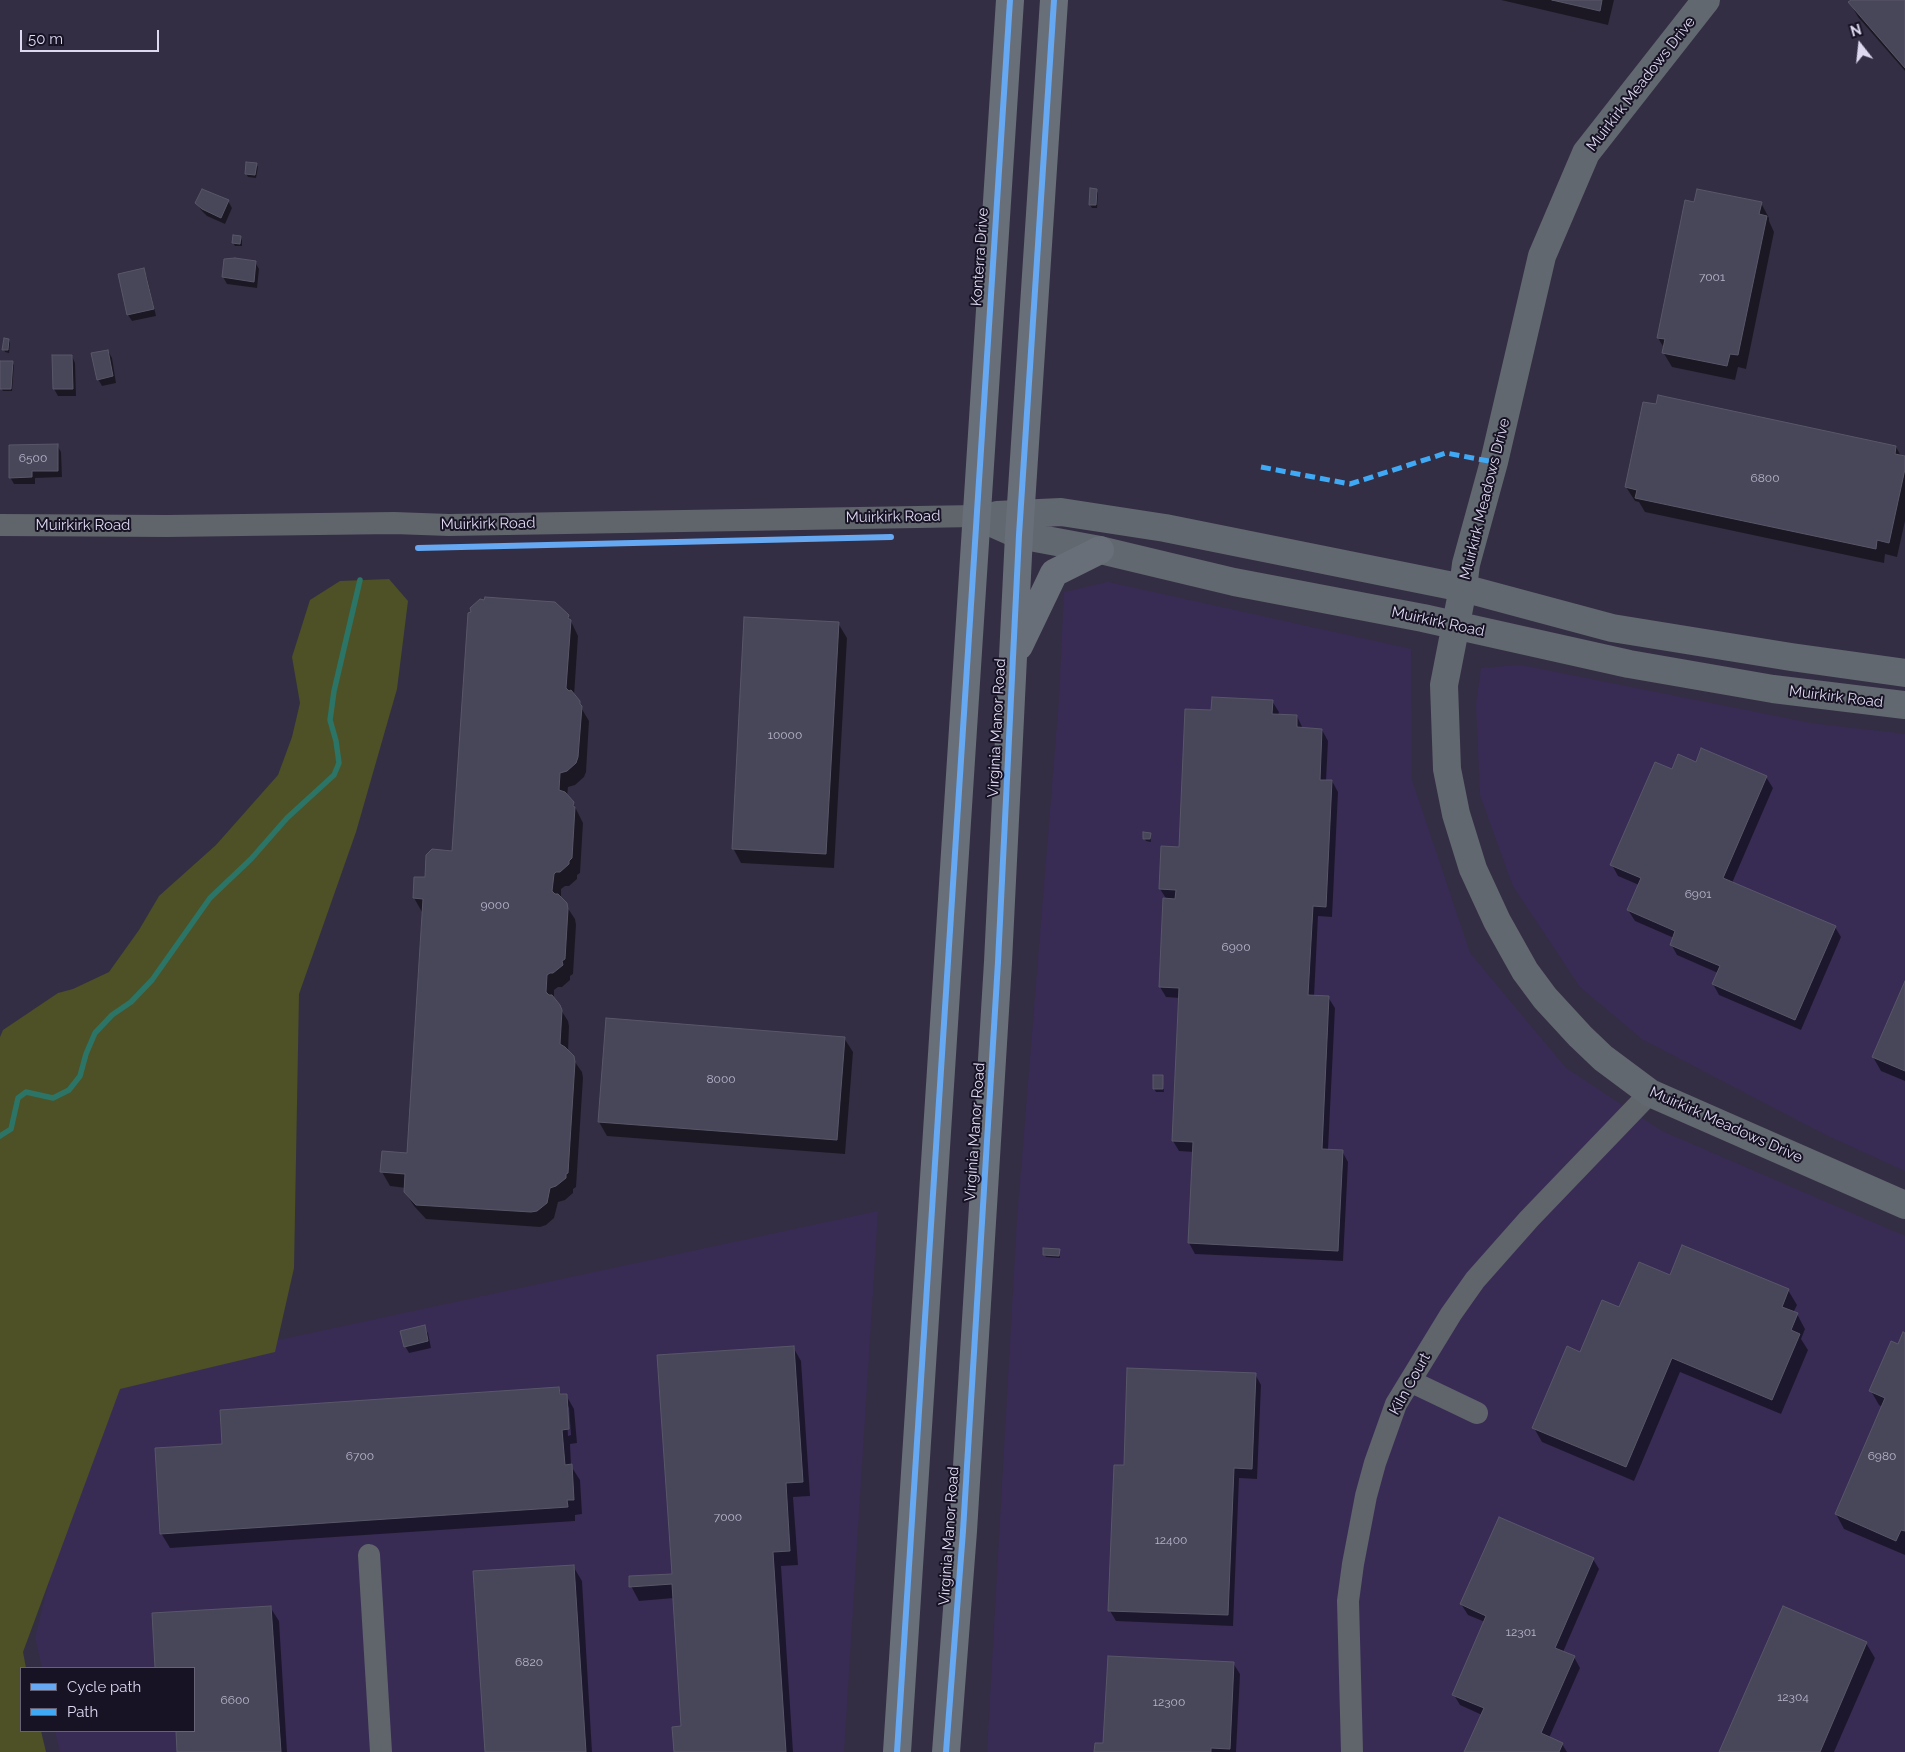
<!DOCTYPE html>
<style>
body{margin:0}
#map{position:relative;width:1905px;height:1752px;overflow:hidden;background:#342e44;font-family:Raleway,sans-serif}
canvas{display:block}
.legend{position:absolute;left:20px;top:1667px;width:175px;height:65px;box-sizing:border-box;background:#171324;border:1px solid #676276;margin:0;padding:6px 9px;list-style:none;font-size:15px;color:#ded9f1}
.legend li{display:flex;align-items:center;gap:10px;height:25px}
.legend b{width:25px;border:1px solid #676276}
.north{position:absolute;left:1835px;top:20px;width:50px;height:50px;-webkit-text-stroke:4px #171324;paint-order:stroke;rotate:344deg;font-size:14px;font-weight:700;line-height:20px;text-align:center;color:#ded9f1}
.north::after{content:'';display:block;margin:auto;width:18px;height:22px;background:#ded9f1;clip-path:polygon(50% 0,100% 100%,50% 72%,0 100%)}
.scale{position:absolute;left:20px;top:30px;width:139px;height:22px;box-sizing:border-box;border:2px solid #ded9f1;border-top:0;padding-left:6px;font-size:15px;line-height:18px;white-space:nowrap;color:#ded9f1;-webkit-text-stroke:4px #171324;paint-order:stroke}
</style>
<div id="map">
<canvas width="1905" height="1752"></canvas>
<ul class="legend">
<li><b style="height:6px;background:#66a8f1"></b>Cycle path</li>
<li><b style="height:6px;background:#3fa9f5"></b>Path</li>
</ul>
<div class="north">N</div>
<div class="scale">50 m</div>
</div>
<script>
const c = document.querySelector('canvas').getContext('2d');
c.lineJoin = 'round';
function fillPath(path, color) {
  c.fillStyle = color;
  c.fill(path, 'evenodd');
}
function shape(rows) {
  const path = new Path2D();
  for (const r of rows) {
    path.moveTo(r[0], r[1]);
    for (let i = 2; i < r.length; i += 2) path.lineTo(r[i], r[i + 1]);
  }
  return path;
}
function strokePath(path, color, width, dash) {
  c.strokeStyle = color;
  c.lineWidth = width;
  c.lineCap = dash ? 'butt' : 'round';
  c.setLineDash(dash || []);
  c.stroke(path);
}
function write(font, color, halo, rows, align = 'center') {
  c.font = font + ' Raleway,sans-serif';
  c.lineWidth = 4;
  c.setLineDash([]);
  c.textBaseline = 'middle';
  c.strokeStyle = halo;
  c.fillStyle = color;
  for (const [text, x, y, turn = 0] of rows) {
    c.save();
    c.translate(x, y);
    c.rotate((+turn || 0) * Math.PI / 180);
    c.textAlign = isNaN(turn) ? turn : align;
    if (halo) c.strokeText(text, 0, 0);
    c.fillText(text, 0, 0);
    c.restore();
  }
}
fillPath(shape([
 [1108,582,1411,649,1412,780,1470,953,1566,1068,1662,1131,1905,1236,1905,1752,987,1752,1017,1220,1059,700,1064,592],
 [1521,665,1811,723,1905,734,1905,1171,1824,1134,1642,1039,1580,987,1513,886,1480,795,1476,704,1481,668],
 [878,1211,844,1752,60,1752,55,1731,194,1731,194,1668,42,1668,35,1637,102,1378]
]), '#382c55');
fillPath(shape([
 [389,579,408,601,397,689,356,832,299,994,294,1268,275,1352,120,1389,23,1652,26,1668,21,1668,21,1731,41,1731,46,1752,0,1752,0,1037,3,1030,58,993,73,989,109,972,139,930,159,896,216,845,278,775,292,737,300,703,292,657,310,600,340,581]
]), '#4d5125');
fillPath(shape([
 [1501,0,1614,0,1608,25],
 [1853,0,1905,0,1905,71,1858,17,1850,3],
 [256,164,258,167,256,178,248,177,246,174],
 [1096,190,1098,193,1097,208,1092,208,1090,205],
 [228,201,232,208,225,224,207,216,201,210,197,203],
 [1695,203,1761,203,1769,218,1769,221,1774,232,1746,369,1738,367,1735,380,1672,367,1663,352,1664,348,1658,338],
 [241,238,242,241,242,246,235,246,233,243],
 [255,262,259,269,257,288,227,284,223,277],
 [143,270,147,277,156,316,132,321,128,315],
 [9,340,10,343,9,353,5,352,4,349],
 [108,351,112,358,116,383,102,386,98,379],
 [72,356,75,363,76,396,58,396,54,389],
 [12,362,14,365,12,391,3,391,1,388],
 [57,445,61,452,62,477,35,478,35,484,14,484,10,477],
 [1896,447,1901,456,1905,457,1905,521,1897,557,1885,554,1884,563,1645,512,1639,502,1635,501,1626,487],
 [568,615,578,636,574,696,589,721,586,772,584,777,575,785,568,787,567,797,573,803,583,823,580,873,577,875,577,879,569,886,565,886,561,889,561,898,575,919,576,925,573,974,570,976,570,980,562,987,558,987,554,990,554,999,568,1021,569,1026,568,1052,582,1072,583,1078,576,1187,573,1189,573,1193,565,1200,558,1202,554,1218,546,1225,540,1227,426,1219,414,1206,405,1192,406,1188,390,1186,382,1172,408,1154,422,912,414,898,426,878,453,852],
 [838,623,847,638,834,868,741,863,733,848],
 [1272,701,1279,712,1278,715,1297,716,1303,729,1322,730,1328,741,1326,781,1332,781,1338,792,1332,917,1318,916,1314,997,1328,997,1335,1008,1328,1150,1342,1151,1348,1162,1343,1261,1195,1254,1189,1243,1194,1152,1179,1151,1173,1141,1180,998,1166,997,1160,987,1167,900,1160,889,1180,848,1212,711],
 [1702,750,1766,777,1773,788,1732,883,1835,927,1841,937,1801,1030,1719,995,1713,984,1718,973,1677,955,1671,944,1674,938,1635,921,1628,910,1639,885,1618,876,1612,865,1673,771,1696,763],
 [1150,834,1151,842,1146,841,1144,838],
 [1905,984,1905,1081,1881,1071,1873,1057],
 [844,1038,853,1052,845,1154,607,1136,599,1122],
 [1162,1076,1164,1092,1156,1092,1154,1089],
 [1059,1250,1060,1258,1046,1257,1044,1254],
 [1671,1276,1788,1290,1797,1305,1793,1313,1797,1314,1805,1329,1801,1339,1808,1350,1781,1414,1680,1372,1634,1481,1542,1442,1534,1428,1581,1354,1620,1309],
 [424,1327,428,1333,431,1348,409,1353,405,1346],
 [1905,1334,1905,1555,1844,1529,1836,1514,1882,1407,1879,1405,1871,1391],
 [793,1347,801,1361,810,1496,793,1497,798,1565,781,1566,793,1752,675,1752,683,1727,674,1598,639,1601,631,1586,673,1575],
 [1255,1374,1261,1385,1257,1479,1239,1478,1233,1626,1116,1621,1110,1611,1125,1466],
 [559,1389,562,1395,566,1395,574,1409,577,1443,570,1444,571,1466,580,1480,582,1514,575,1515,575,1521,170,1548,161,1533,224,1445],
 [566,1402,569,1408,571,1435,568,1436],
 [1593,1559,1599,1569,1563,1652,1574,1657,1580,1668,1549,1738,1562,1744,1567,1752,1466,1752,1482,1715,1460,1705,1454,1695,1485,1622,1468,1615,1461,1604],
 [573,1566,582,1581,592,1752,486,1752],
 [270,1607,279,1621,287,1752,179,1752,177,1731,194,1731,194,1668,156,1668,153,1614],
 [1866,1643,1875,1658,1834,1752,1721,1752],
 [1233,1663,1240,1674,1236,1752,1095,1752,1104,1744]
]), '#0007');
strokePath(shape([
 [0,1136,11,1129,18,1098,26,1092,53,1098,69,1090,80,1076,86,1054,95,1033,112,1015,131,1002,152,980,210,898,251,859,287,818,334,775,339,763,336,741,330,720,334,691,360,580]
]), '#2b7466', 5.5);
const building = shape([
 [1552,0,1602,0,1600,11,1552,0],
 [1851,0,1905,0,1905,68,1848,2,1851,0],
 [246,162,257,163,255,175,245,174,246,162],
 [1090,188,1097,189,1096,205,1089,205,1090,188],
 [202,189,229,200,221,218,202,209,195,203,202,189],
 [1697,189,1762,202,1759,214,1767,216,1738,355,1730,354,1727,366,1662,353,1665,339,1657,338,1685,200,1694,202,1697,189],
 [233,235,241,236,240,244,232,243,233,235],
 [235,258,256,261,254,282,222,277,224,259,235,258],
 [144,268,154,309,127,315,118,274,144,268],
 [4,338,9,339,8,350,2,350,4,338],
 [108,350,113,376,97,380,91,353,108,350],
 [52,355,72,355,73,389,53,389,52,355],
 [0,361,13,361,11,389,0,389,0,361],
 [1658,395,1896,446,1895,454,1905,456,1905,469,1889,543,1877,540,1876,549,1635,498,1637,490,1625,487,1643,402,1656,404,1658,395],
 [58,444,58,471,32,471,32,477,9,478,9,445,58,444],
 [485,597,555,602,569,615,568,618,571,620,566,688,569,691,571,690,580,701,580,704,582,706,578,757,576,763,567,771,560,773,559,790,565,792,574,802,573,806,575,807,572,858,569,861,569,864,560,872,556,872,554,874,552,891,555,894,558,894,567,903,568,909,565,959,562,961,563,965,553,973,550,973,547,975,546,992,549,995,552,995,560,1005,562,1010,560,1044,565,1047,574,1056,575,1062,568,1173,566,1174,566,1178,556,1186,550,1188,547,1203,537,1211,531,1212,416,1205,404,1192,405,1174,380,1172,382,1151,407,1153,423,899,413,898,414,877,425,877,426,855,432,849,452,851,468,613,471,612,470,608,480,599,484,600,485,597],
 [744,617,839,622,826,854,732,849,744,617],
 [1212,697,1273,700,1272,714,1297,715,1297,727,1322,729,1320,780,1332,780,1326,907,1313,906,1308,995,1329,996,1322,1149,1343,1150,1338,1251,1188,1243,1193,1142,1172,1141,1179,988,1159,987,1163,898,1175,899,1176,890,1159,889,1161,846,1179,847,1185,709,1211,710,1212,697],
 [1701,748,1767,776,1723,878,1836,926,1795,1020,1712,984,1720,966,1670,945,1675,931,1627,910,1641,878,1610,865,1655,762,1672,769,1678,754,1696,762,1701,748],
 [1143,832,1151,833,1150,839,1143,839,1143,832],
 [1905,981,1905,1071,1872,1057,1905,981],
 [606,1018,845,1037,837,1140,598,1122,606,1018],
 [1153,1075,1163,1075,1163,1089,1153,1089,1153,1075],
 [1682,1245,1789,1289,1782,1307,1798,1313,1791,1330,1800,1334,1772,1400,1672,1358,1626,1467,1532,1428,1567,1346,1580,1352,1602,1300,1619,1307,1639,1262,1670,1275,1682,1245],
 [1043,1248,1060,1249,1059,1256,1043,1255,1043,1248],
 [425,1325,428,1341,404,1347,400,1331,425,1325],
 [1903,1332,1905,1333,1905,1531,1901,1530,1896,1541,1835,1514,1885,1398,1869,1391,1891,1341,1898,1344,1903,1332],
 [794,1346,803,1482,786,1483,790,1551,773,1552,786,1752,674,1752,672,1727,681,1726,672,1584,629,1587,629,1576,672,1574,657,1355,794,1346],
 [1127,1368,1256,1373,1252,1469,1234,1468,1228,1615,1108,1611,1114,1465,1124,1465,1127,1368],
 [559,1387,560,1394,567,1394,569,1429,562,1430,565,1465,572,1464,574,1500,567,1500,568,1507,160,1534,155,1448,222,1444,220,1410,559,1387],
 [1499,1517,1594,1558,1555,1648,1575,1656,1541,1733,1563,1743,1559,1752,1464,1752,1484,1708,1452,1695,1486,1616,1460,1604,1499,1517],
 [574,1565,586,1752,485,1752,473,1571,574,1565],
 [271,1606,281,1752,177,1752,176,1731,194,1731,194,1668,155,1668,152,1613,271,1606],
 [1783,1606,1867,1642,1820,1752,1719,1752,1783,1606],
 [1108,1656,1234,1662,1230,1749,1211,1748,1211,1752,1094,1752,1095,1743,1103,1743,1108,1656]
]);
fillPath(building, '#484759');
strokePath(building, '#585768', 1);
strokePath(shape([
 [0,525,167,526,394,523,449,525,976,516],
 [1410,1381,1477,1413],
 [369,1555,381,1752],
 [1352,1752,1348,1601,1353,1564,1366,1496,1375,1463,1396,1404,1451,1314,1475,1280,1529,1219,1650,1093]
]), '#60646b', 22);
strokePath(shape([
 [1706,0,1586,153,1542,256,1494,462,1466,564,1463,588,1444,685,1447,769,1456,814,1473,869,1497,921,1525,971,1545,998,1580,1036,1603,1058,1650,1093,1905,1205],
 [997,515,1061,512,1165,528,1463,588,1612,628,1791,657,1905,673],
 [976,516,1019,535,1100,550,1234,582,1423,618,1629,664,1773,689,1905,705]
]), '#62686f', 28);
strokePath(shape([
 [1019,646,1054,573,1100,550],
 [897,1752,1010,0],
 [946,1752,963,1531,998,962,1019,535,1054,0]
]), '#696f78', 28);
strokePath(shape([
 [1261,467,1350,484,1446,453,1494,462]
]), '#3fa9f5', 5, [10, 5]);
strokePath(shape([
 [418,548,891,537],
 [897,1752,1010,0],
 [946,1752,963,1531,998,962,1019,535,1054,0]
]), '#66a8f1', 6);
write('12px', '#b8b4cb', null, [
 ["7001",1712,277],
 ["6500",33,458],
 ["6800",1765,478],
 ["10000",785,735],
 ["6901",1698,894],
 ["9000",495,905],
 ["6900",1236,947],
 ["8000",721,1079],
 ["6700",360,1456],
 ["6980",1882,1456],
 ["7000",728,1517],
 ["12400",1171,1540],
 ["12301",1521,1632],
 ["6820",529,1662],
 ["12304",1793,1697],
 ["6600",235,1700],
 ["12300",1169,1702]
]);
write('15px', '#ded9f1', '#171324', [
 ["Muirkirk Meadows Drive",1641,84,-52],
 ["Konterra Drive",980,257,-86],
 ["Muirkirk Meadows Drive",1485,499,-76],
 ["Muirkirk Road",893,517,-1],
 ["Muirkirk Road",488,524,-1],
 ["Muirkirk Road",83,525],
 ["Muirkirk Road",1438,622,12],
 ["Muirkirk Road",1836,697,7],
 ["Virginia Manor Road",997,728,-87],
 ["Muirkirk Meadows Drive",1726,1125,24],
 ["Virginia Manor Road",975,1132,-86],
 ["Kiln Court",1410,1384,-61],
 ["Virginia Manor Road",949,1536,-86]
]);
</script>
